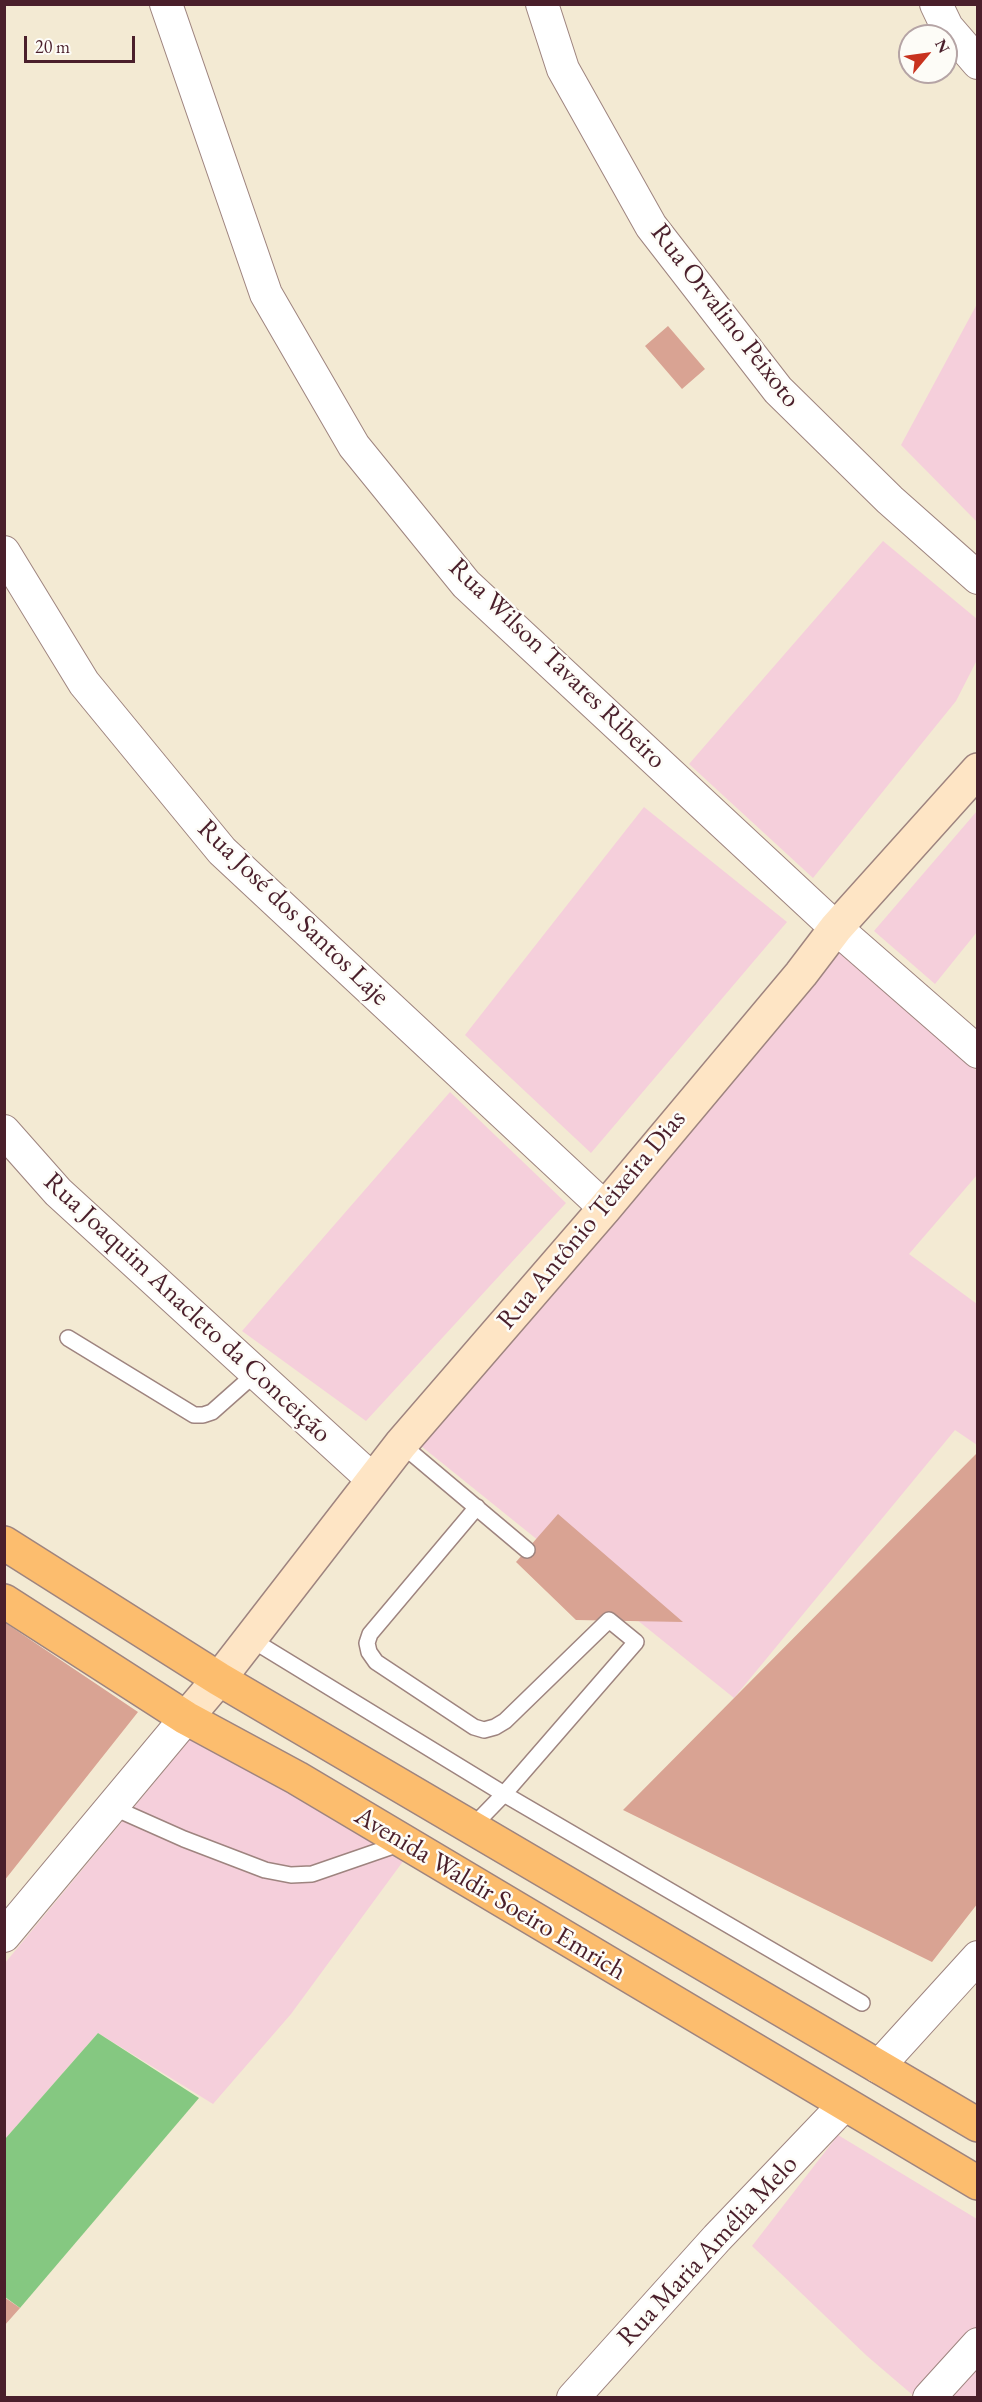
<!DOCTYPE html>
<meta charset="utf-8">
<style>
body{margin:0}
#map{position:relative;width:982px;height:2402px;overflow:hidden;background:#f3ead3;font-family:"EB Garamond",serif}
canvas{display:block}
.frame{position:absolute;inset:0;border:6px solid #4a1f2b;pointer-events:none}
.north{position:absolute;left:898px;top:24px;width:60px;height:60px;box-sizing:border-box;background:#fdfcf7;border:2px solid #b5a4a5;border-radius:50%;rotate:61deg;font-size:16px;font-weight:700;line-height:24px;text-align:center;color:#4a1f2b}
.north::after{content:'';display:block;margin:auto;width:21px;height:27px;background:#c8321e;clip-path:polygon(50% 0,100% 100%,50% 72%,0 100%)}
.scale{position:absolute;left:24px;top:36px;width:111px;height:27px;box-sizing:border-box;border:3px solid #4a1f2b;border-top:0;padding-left:8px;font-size:18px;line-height:21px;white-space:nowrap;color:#4a1f2b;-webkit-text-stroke:4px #fdfcf7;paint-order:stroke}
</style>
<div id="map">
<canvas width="982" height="2402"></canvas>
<div class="frame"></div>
<div class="north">N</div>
<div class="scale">20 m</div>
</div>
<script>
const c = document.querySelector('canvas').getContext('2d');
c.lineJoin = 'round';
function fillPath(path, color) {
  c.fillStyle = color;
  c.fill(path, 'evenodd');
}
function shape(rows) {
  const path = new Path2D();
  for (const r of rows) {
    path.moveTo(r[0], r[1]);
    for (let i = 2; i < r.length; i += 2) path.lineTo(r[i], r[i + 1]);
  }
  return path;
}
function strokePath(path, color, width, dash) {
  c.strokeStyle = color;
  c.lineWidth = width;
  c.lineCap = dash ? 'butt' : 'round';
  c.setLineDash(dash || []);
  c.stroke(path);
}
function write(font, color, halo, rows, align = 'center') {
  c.font = font + ' "EB Garamond",serif';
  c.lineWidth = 5;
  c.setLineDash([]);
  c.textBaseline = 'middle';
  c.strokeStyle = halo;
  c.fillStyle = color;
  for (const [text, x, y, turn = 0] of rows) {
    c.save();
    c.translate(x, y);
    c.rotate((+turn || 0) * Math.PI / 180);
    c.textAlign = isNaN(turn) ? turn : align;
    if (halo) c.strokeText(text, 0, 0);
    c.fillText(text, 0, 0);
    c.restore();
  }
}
fillPath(shape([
 [977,304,977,522,901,445],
 [883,541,977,619,977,660,956,701,813,878,689,764],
 [644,807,787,922,591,1153,465,1035],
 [977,811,977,932,935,984,874,931],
 [839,943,977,1071,977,1175,909,1254,977,1304,977,1445,955,1430,734,1698,421,1446],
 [450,1092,566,1203,366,1421,242,1331],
 [196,1732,404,1860,291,2014,213,2104,98,2033,5,2139,5,1963],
 [838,2135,977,2219,977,2397,915,2397,867,2356,752,2246]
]), '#f5cfdb');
fillPath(shape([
 [98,2033,199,2098,20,2308,5,2297,5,2139]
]), '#85c881');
fillPath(shape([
 [668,326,705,369,682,389,645,346],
 [978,1452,978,1903,932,1962,623,1810],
 [558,1514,683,1622,576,1620,516,1562],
 [4,1622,138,1712,4,1881],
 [4,2297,20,2308,4,2326]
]), '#d9a393');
const lane = shape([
 [68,1338,194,1415,203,1415,212,1412,256,1373],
 [401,1444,527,1550],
 [249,1638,504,1794,862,2003],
 [112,1807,184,1839,265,1870,291,1875,312,1874,402,1843],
 [471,1828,504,1794,636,1642,609,1620,505,1721,495,1727,484,1730,474,1727,376,1662,369,1652,367,1643,370,1634,477,1507]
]);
const street = shape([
 [166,4,266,294,354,446,466,584,836,928,978,1052],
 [542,4,563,69,651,226,778,390,890,500,978,578],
 [936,4,947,27,978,63],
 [4,552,84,683,222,851,605,1208],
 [4,1131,58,1192,373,1480],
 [4,1936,186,1718],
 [878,2067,978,1957],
 [573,2398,717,2238,844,2105],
 [929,2398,978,2344]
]);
const secondary = shape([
 [186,1718,219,1679,401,1444,605,1208,801,974,836,928,978,770]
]);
const primary = shape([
 [4,1543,219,1679,978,2125],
 [4,1601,186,1718,297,1778,978,2183]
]);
strokePath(lane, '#9e847f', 18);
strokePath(street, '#9e847f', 34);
strokePath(secondary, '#9e847f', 36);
strokePath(primary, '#9e847f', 36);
strokePath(lane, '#fff', 15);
strokePath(street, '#fff', 32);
strokePath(secondary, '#fee5c5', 33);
strokePath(primary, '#fcbd6e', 33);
write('27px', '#4a1f2b', '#fdfcf7', [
 ["Rua Orvalino Peixoto",725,316,52],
 ["Rua Wilson Tavares Ribeiro",557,664,44],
 ["Rua José dos Santos Laje",293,913,44],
 ["Rua Antônio Teixeira Dias",592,1220,-50],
 ["Rua Joaquim Anacleto da Conceição",187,1308,43],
 ["Avenida Waldir Soeiro Emrich",490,1894,31],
 ["Rua Maria Amélia Melo",708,2251,-47]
]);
</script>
